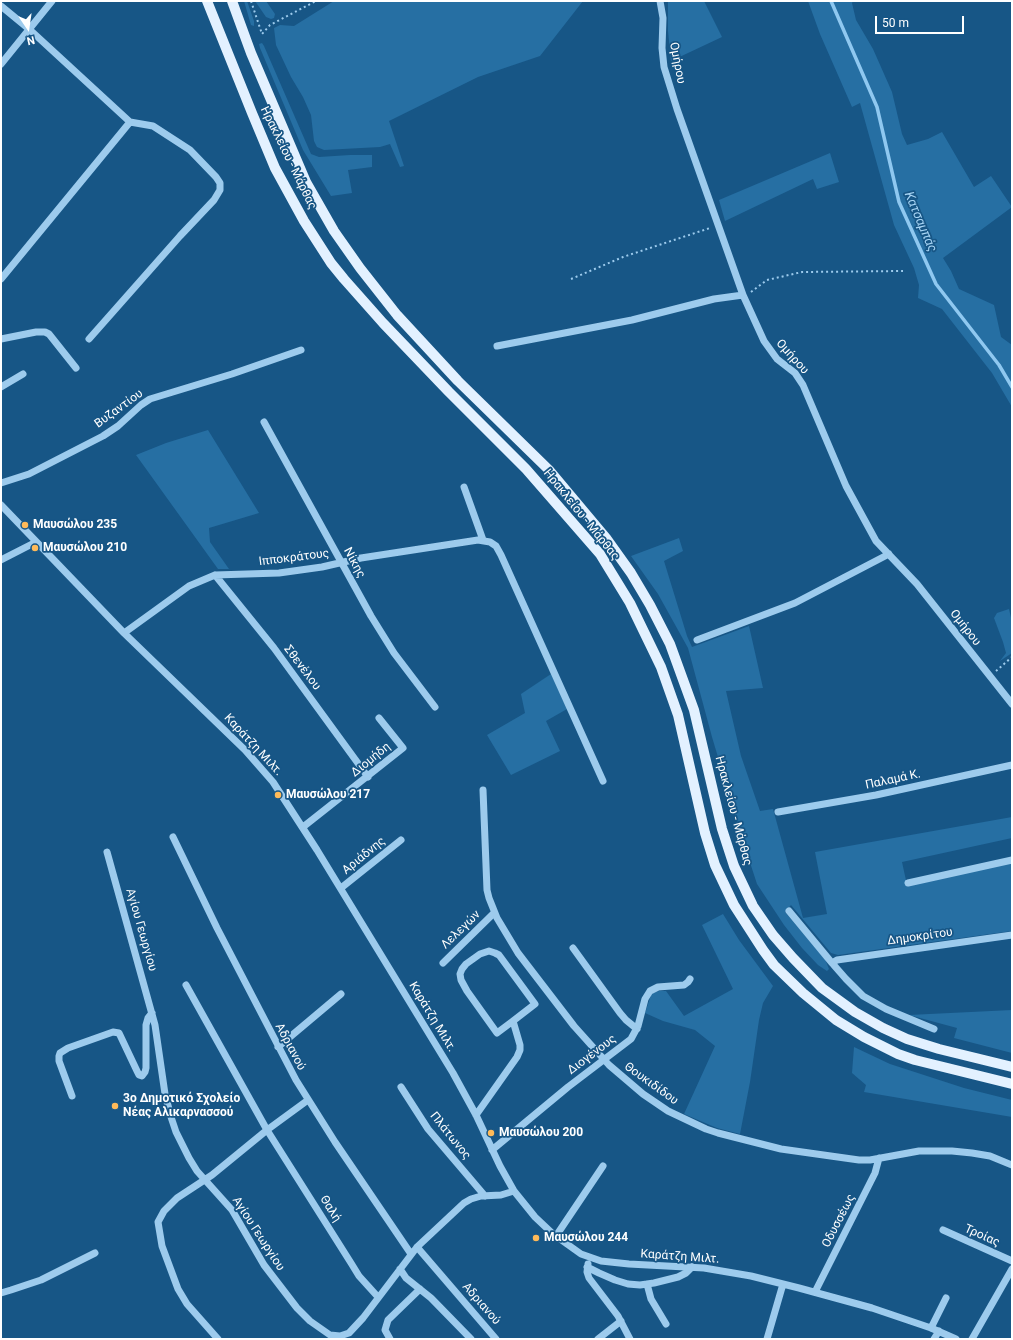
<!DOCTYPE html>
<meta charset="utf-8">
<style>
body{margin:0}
#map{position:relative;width:1013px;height:1340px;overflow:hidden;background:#175686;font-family:Roboto,sans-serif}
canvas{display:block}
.frame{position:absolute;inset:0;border:2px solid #fff;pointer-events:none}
.north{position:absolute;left:8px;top:8px;width:40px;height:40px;-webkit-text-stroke:3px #175686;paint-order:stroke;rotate:167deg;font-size:11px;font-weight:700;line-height:16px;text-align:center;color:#fff}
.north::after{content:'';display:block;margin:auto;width:14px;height:18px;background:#fff;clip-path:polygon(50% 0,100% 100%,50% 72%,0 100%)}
.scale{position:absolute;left:875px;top:16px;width:89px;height:18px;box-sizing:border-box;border:2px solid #fff;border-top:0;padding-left:5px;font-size:12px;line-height:14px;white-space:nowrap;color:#fff;-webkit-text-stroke:3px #175686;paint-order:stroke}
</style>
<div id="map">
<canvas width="1013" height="1340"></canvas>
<div class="frame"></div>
<div class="north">N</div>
<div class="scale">50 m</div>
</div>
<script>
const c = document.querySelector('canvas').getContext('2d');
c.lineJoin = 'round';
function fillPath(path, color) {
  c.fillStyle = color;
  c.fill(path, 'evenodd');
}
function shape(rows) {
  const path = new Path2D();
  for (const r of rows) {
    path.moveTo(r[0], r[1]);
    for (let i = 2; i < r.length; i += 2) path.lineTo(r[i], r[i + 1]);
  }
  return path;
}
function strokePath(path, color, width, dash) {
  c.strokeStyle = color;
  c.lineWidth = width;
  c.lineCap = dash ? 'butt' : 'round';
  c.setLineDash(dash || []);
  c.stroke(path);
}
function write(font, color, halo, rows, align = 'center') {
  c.font = font + ' Roboto,sans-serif';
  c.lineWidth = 3.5;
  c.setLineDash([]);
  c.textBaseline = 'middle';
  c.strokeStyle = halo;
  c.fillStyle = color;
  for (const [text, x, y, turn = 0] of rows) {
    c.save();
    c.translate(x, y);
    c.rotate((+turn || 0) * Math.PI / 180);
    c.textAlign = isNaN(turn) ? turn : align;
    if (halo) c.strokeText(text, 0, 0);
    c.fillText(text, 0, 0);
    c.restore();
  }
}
fillPath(shape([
 [244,1,247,1,254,21,254,26,251,25],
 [255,1,266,1,275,14,274,18,271,19,266,17],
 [334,1,583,1,540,56,478,77,389,121,404,166,400,167,390,144,380,147,324,150,317,147,314,141,311,115,303,97,291,77,276,45,274,28,280,25,294,26],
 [668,1,704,1,722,37,671,61,668,31],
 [808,1,853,1,852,3,856,20,873,49,892,92,902,134,907,145,928,139,942,132,974,187,991,176,1012,207,943,258,951,271,959,289,994,305,1001,337,1012,345,1012,407,992,373,942,309,918,298,919,285,914,268,894,225,860,103,852,107,820,34],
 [262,43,264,46,311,154,319,157,350,155,372,155,372,167,348,170,352,193,331,196,303,150,260,48,259,44],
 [830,153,839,182,817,189,813,179,725,221,719,200],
 [208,430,259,513,209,528,210,542,229,569,218,569,136,455,166,443],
 [679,538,683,551,664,561,687,636,692,647,749,626,763,688,726,691,741,756,760,811,773,809,803,918,827,914,815,852,1012,817,1012,838,902,862,907,885,1012,863,1012,931,838,955,831,953,791,905,785,912,825,959,829,969,827,971,818,965,802,948,784,925,757,884,743,841,712,737,688,648,658,594,631,556],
 [1009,609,1012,622,1012,653,1000,661,1006,653,1003,642,994,618,997,613],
 [551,674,567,709,546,721,560,751,511,775,487,735,525,713,521,694],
 [723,914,739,940,773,986,763,1003,759,1020,750,1082,740,1134,717,1128,684,1114,715,1046,695,1030,663,1021,645,1013,651,995,653,993,659,991,666,991,684,1016,733,989,702,925],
 [1012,1010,1012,1053,954,1038,957,1028,909,1015],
 [854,1047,890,1064,964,1088,1012,1100,1012,1117,864,1092,866,1085,852,1073]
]), '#266fa3');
strokePath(shape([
 [831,1,877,107,899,202,936,284,999,365,1012,387]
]), '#8fc8f0', 3.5);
strokePath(shape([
 [251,1,262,34,270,25,316,1],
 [571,279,623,257,710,228],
 [751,292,767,280,802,272,903,271],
 [996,671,1012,657]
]), '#9dcbed', 2, [2, 3]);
strokePath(shape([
 [660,1,663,18,662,48,664,67,677,109,743,295,764,341,777,359,795,373,803,385,846,486,876,541,917,584,1012,704],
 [1,6,29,29,130,122,1,279],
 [1,64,52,1],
 [1,339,36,332,45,332,49,334,76,368],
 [89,339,180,236,214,200,220,190,220,183,216,177,190,150,153,126,130,122],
 [497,346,632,320,714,299,743,295],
 [1,387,23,374],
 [264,422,371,616,394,653,435,707],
 [1,483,29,474,103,436,118,426,141,405,150,399,232,374,301,350],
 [464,487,483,540],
 [1,505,124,633,245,750,273,782,317,850,453,1073,476,1115,500,1166,514,1191,535,1217,553,1234,581,1254,601,1261,629,1264,704,1268,751,1276,799,1288,872,1308,931,1328,956,1339],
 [1,560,36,542],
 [215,575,274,648,368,777],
 [124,633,189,586,215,575,279,573,322,567,361,558,478,540,490,542,496,546,501,555,603,781],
 [697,640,795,603,889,554],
 [483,790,487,890,489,898,497,918,518,953,574,1026,609,1065,643,1094,668,1111,706,1129,718,1133,781,1149,859,1160,870,1160,919,1151,952,1151,972,1153,990,1156,1012,1165],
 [778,812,876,795,1012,765],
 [303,827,403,748,379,718],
 [173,837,217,928,296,1080,335,1142,411,1254],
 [107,852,155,1025,165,1094,171,1117,176,1132,189,1158,197,1171,232,1210,264,1265,297,1308,310,1321,330,1335,340,1336,349,1333,363,1318,417,1247,464,1203,471,1199,481,1196,501,1195,514,1191],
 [908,883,1012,860],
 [341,888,401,840],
 [789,911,832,963,846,979,863,996,886,1009,934,1029],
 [573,948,620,1013,626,1020,637,1029],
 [443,963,494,913],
 [832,963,837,960,1012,935],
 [186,985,267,1130,351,1263,359,1276,378,1297],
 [278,1047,341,994],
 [401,1087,428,1129,485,1196],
 [72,1096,59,1061,59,1056,60,1053,68,1048,113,1032,119,1033,137,1071,139,1075,142,1076,145,1072,146,1068,146,1025,148,1018,152,1013],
 [476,1115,517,1057,520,1050,520,1045,513,1021,497,1033,467,991,461,980,460,974,462,969,466,964,480,954,489,951,495,953,499,955,535,1004,513,1021],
 [492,1150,568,1087,631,1039,638,1026,645,999,650,991,658,987,684,985,688,982,690,979],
 [943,1230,1012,1261],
 [556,1236,603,1166],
 [417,1247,496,1339],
 [588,1264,587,1272,589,1278,618,1316,630,1339],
 [587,1267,599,1273,615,1280,628,1284,640,1285,654,1283,678,1277,686,1273,692,1267],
 [400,1269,406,1278,431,1298,471,1339],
 [647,1284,651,1299,666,1324],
 [815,1292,875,1173,879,1158],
 [1,1293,11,1290,41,1280,95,1253],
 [931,1328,946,1298],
 [218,1339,187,1304,178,1289,162,1246,158,1222,164,1211,177,1198,212,1175,267,1130,308,1100],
 [390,1339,385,1330,388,1320,420,1289],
 [598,1339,621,1321],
 [767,1339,783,1284],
 [934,1339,939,1331],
 [972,1339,1012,1269]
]), '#9dcbed', 7);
strokePath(shape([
 [207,1,252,113,275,168,304,221,331,263,344,279,383,323,449,392,526,469,600,554,630,603,661,667,678,715,705,833,715,865,734,905,763,950,774,965,803,993,836,1020,864,1037,898,1054,915,1060,1012,1084],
 [232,1,251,53,306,182,334,231,360,268,397,315,458,381,549,470,580,507,606,538,631,573,650,605,670,644,694,710,722,829,734,866,753,906,773,935,793,958,822,988,855,1012,883,1028,907,1039,939,1049,1012,1067]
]), '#e3f1ff', 10);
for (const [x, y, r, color] of [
 [25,525,4,"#ffba59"],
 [35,548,4,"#ffba59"],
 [278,795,4,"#ffba59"],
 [115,1106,4,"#ffba59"],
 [491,1133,4,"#ffba59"],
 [536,1238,4,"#ffba59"]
]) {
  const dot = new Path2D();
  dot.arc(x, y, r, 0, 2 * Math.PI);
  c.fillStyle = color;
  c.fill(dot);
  strokePath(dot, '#175686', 1.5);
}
write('12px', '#fff', '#175686', [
 ["Ομήρου",677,63,79],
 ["Ηρακλείου - Μάρθας",288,158,64],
 ["Ομήρου",792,357,48],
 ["Βυζαντίου",119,409,-36],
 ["Ηρακλείου - Μάρθας",581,515,51],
 ["Ιπποκράτους",294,558,-7],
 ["Νίκης",354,563,62],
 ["Ομήρου",965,628,52],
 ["Σθενέλου",302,668,53],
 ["Καράτζη Μιλτ.",253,745,47],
 ["Διομήδη",371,760,-39],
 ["Παλαμά Κ.",893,780,-12],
 ["Ηρακλείου - Μάρθας",733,811,75],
 ["Αριάδνης",364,856,-39],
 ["Αγίου Γεωργίου",141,930,74],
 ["Λελεγών",461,930,-44],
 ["Δημοκρίτου",920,937,-8],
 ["Καράτζη Μιλτ.",432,1017,59],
 ["Αδριανού",290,1047,62],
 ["Διογένους",592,1055,-37],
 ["Θουκιδίδου",651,1084,36],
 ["Πλάτωνος",450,1136,51],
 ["Θαλή",330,1209,58],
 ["Οδυσσέως",839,1221,-63],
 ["Αγίου Γεωργίου",258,1234,57],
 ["Τροίας",982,1236,24],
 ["Καράτζη Μιλτ.",680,1257,4],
 ["Αδριανού",481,1304,49]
]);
write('bold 12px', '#fff', '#175686', [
 ["Μαυσώλου 235",33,525],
 ["Μαυσώλου 210",43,548],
 ["Μαυσώλου 217",286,795],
 ["3ο Δημοτικό Σχολείο",123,1099],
 ["Νέας Αλικαρνασσού",123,1113],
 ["Μαυσώλου 200",499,1133],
 ["Μαυσώλου 244",544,1238]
], 'left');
write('italic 13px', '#a8d5f5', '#175686', [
 ["Κατσαμπάς",920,222,67]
]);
</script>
